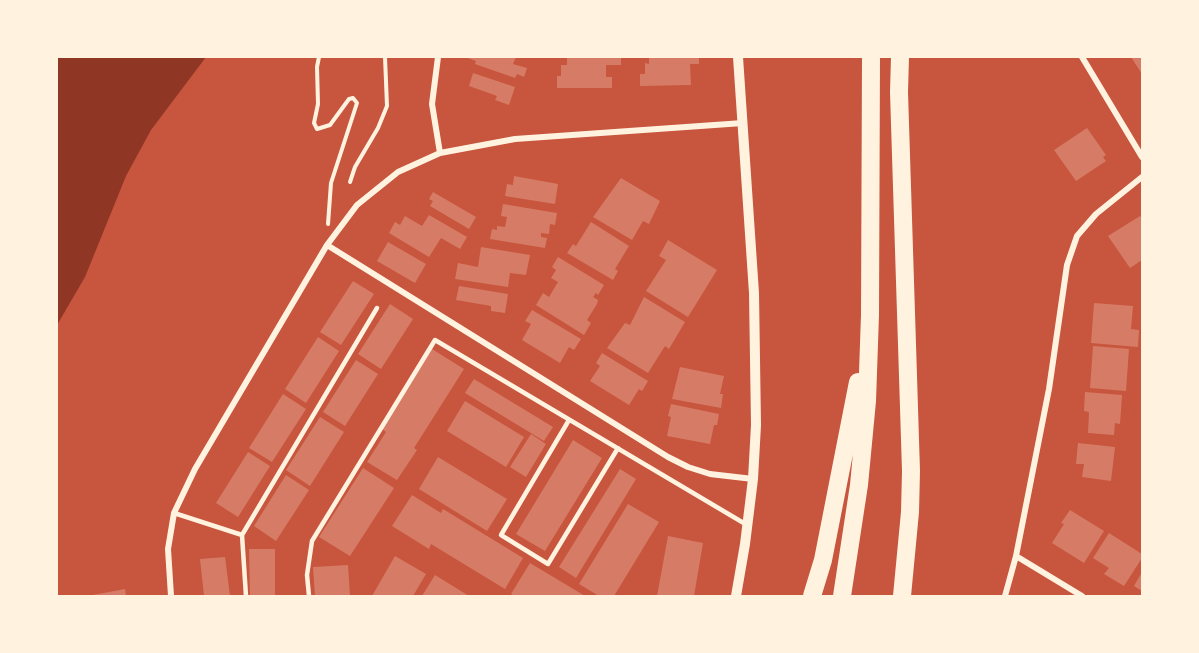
<!DOCTYPE html>
<style>
body{margin:0}
#map{position:relative;width:1199px;height:653px;overflow:hidden;background:#c8553d;font-family:"Sofia Sans Condensed",sans-serif}
canvas{display:block}
.frame{position:absolute;inset:0;border:58px solid #fff3e0;pointer-events:none}
</style>
<div id="map">
<canvas width="1199" height="653"></canvas>
<div class="frame"></div>
</div>
<script>
const c = document.querySelector('canvas').getContext('2d');
c.lineJoin = 'round';
function fillPath(path, color) {
  c.fillStyle = color;
  c.fill(path, 'evenodd');
}
function shape(rows) {
  const path = new Path2D();
  for (const r of rows) {
    path.moveTo(r[0], r[1]);
    for (let i = 2; i < r.length; i += 2) path.lineTo(r[i], r[i + 1]);
  }
  return path;
}
function strokePath(path, color, width, dash) {
  c.strokeStyle = color;
  c.lineWidth = width;
  c.lineCap = dash ? 'butt' : 'round';
  c.setLineDash(dash || []);
  c.stroke(path);
}
fillPath(shape([
 [57,57,206,57,151,130,126,176,85,277,57,325]
]), '#8f3625');
fillPath(shape([
 [465,57,516,57,513,64,527,68,524,77,517,74,515,78,475,64,476,61],
 [567,57,621,57,621,65,606,65,606,77,612,77,612,88,557,88,557,76,561,76,561,65,567,65],
 [649,57,699,57,699,64,690,64,691,85,640,86,640,74,645,74,645,63,649,64],
 [1131,57,1142,57,1142,74],
 [473,73,515,87,509,105,495,100,497,96,469,86],
 [1087,128,1106,155,1103,157,1106,161,1076,181,1054,150],
 [514,176,558,184,555,204,505,196,507,184,513,185],
 [621,178,660,201,649,224,643,221,632,240,593,217],
 [433,192,476,217,469,229,430,206,433,201,429,199],
 [503,204,557,213,555,225,550,224,549,234,541,233,541,237,547,238,545,248,490,239,492,229,497,230,497,226,505,227,507,217,501,216],
 [429,215,467,237,460,249,441,238,429,257,389,233,395,222,400,225,405,216,422,226],
 [1140,216,1142,219,1142,260,1130,268,1108,236],
 [591,222,629,246,615,269,618,271,613,280,567,253,573,244,576,246],
 [668,240,717,270,688,317,646,291,666,260,659,256],
 [388,242,426,264,415,283,377,261],
 [481,247,530,255,526,275,510,273,508,287,455,279,458,263,478,267],
 [558,257,604,285,598,295,596,293,593,297,598,300,597,304,587,320,591,323,584,335,536,305,543,293,549,297,558,282,551,278,556,270,552,267],
 [353,281,374,294,341,345,320,332],
 [459,286,508,294,505,313,491,311,491,306,456,300],
 [644,297,685,322,669,349,665,346,648,373,607,348,625,323,630,325],
 [1094,303,1133,306,1131,329,1139,330,1138,347,1091,343],
 [390,304,413,319,381,369,358,354],
 [532,310,581,339,574,350,569,347,560,363,522,340,531,324,525,321],
 [318,337,339,351,306,403,285,389],
 [1093,346,1129,349,1126,391,1090,388],
 [432,349,464,369,414,448,417,450,397,480,367,462,386,432,381,428],
 [602,353,648,381,642,391,639,389,629,405,590,381,600,366,596,363],
 [356,360,378,374,345,426,323,412],
 [680,367,724,376,720,394,723,394,721,408,672,399],
 [474,379,553,427,544,441,465,393],
 [1085,392,1122,395,1120,424,1115,423,1114,435,1088,433,1089,412,1084,411],
 [283,394,306,409,272,462,249,448],
 [465,401,524,437,506,467,447,431],
 [671,404,719,414,717,425,714,425,710,444,667,436,671,417,668,416],
 [320,417,344,432,310,486,286,470],
 [531,434,546,444,526,477,510,467],
 [573,440,602,458,545,551,516,534],
 [1078,443,1115,447,1111,481,1082,477,1084,464,1076,464],
 [248,452,270,466,238,517,216,503],
 [438,457,507,499,487,531,419,489],
 [363,468,394,488,350,556,319,537],
 [620,469,636,479,576,578,559,567],
 [286,475,309,490,276,541,254,526],
 [412,495,441,513,443,509,523,558,505,589,431,544,429,549,392,526],
 [628,504,659,522,614,596,599,596,579,584],
 [1070,510,1104,531,1084,563,1052,543,1064,524,1061,523],
 [1109,533,1142,554,1142,558,1124,586,1104,574,1109,568,1093,558],
 [668,536,703,543,694,596,657,596],
 [249,549,275,549,275,596,250,596],
 [395,556,426,574,413,596,372,596],
 [225,557,230,596,204,596,200,559],
 [530,563,585,596,515,596,511,594],
 [348,565,350,596,315,596,313,567],
 [1142,572,1142,591,1134,586],
 [435,575,469,596,422,596],
 [125,589,126,596,93,596,93,595]
]), '#d67c66');
strokePath(shape([
 [319,57,317,67,318,104,314,123,317,129,330,125,349,99,353,98,357,103,331,183,328,224],
 [350,182,355,167,378,128,387,106,385,57]
]), '#fff3e0', 4);
strokePath(shape([
 [569,420,501,535,548,564,618,448],
 [174,513,242,535],
 [246,596,242,535,377,308],
 [309,596,307,575,312,541,435,340,747,525]
]), '#fff3e0', 4.5);
strokePath(shape([
 [438,57,432,104,440,153],
 [1082,57,1142,157],
 [327,245,668,457,688,467,710,474,753,479],
 [1016,556,1082,596],
 [171,596,168,549,174,513,195,469,327,245,357,205,398,172,440,153,515,139,743,123],
 [1005,596,1016,556,1049,389,1067,265,1077,236,1096,214,1142,177]
]), '#fff3e0', 6);
strokePath(shape([
 [736,596,745,544,753,479,756,425,754,293,738,57]
]), '#fff3e0', 10);
strokePath(shape([
 [900,57,899,92,911,471,910,512,902,596],
 [812,596,823,560,858,382],
 [842,596,859,485,867,401,870,315,871,57]
]), '#fff3e0', 18);
</script>
